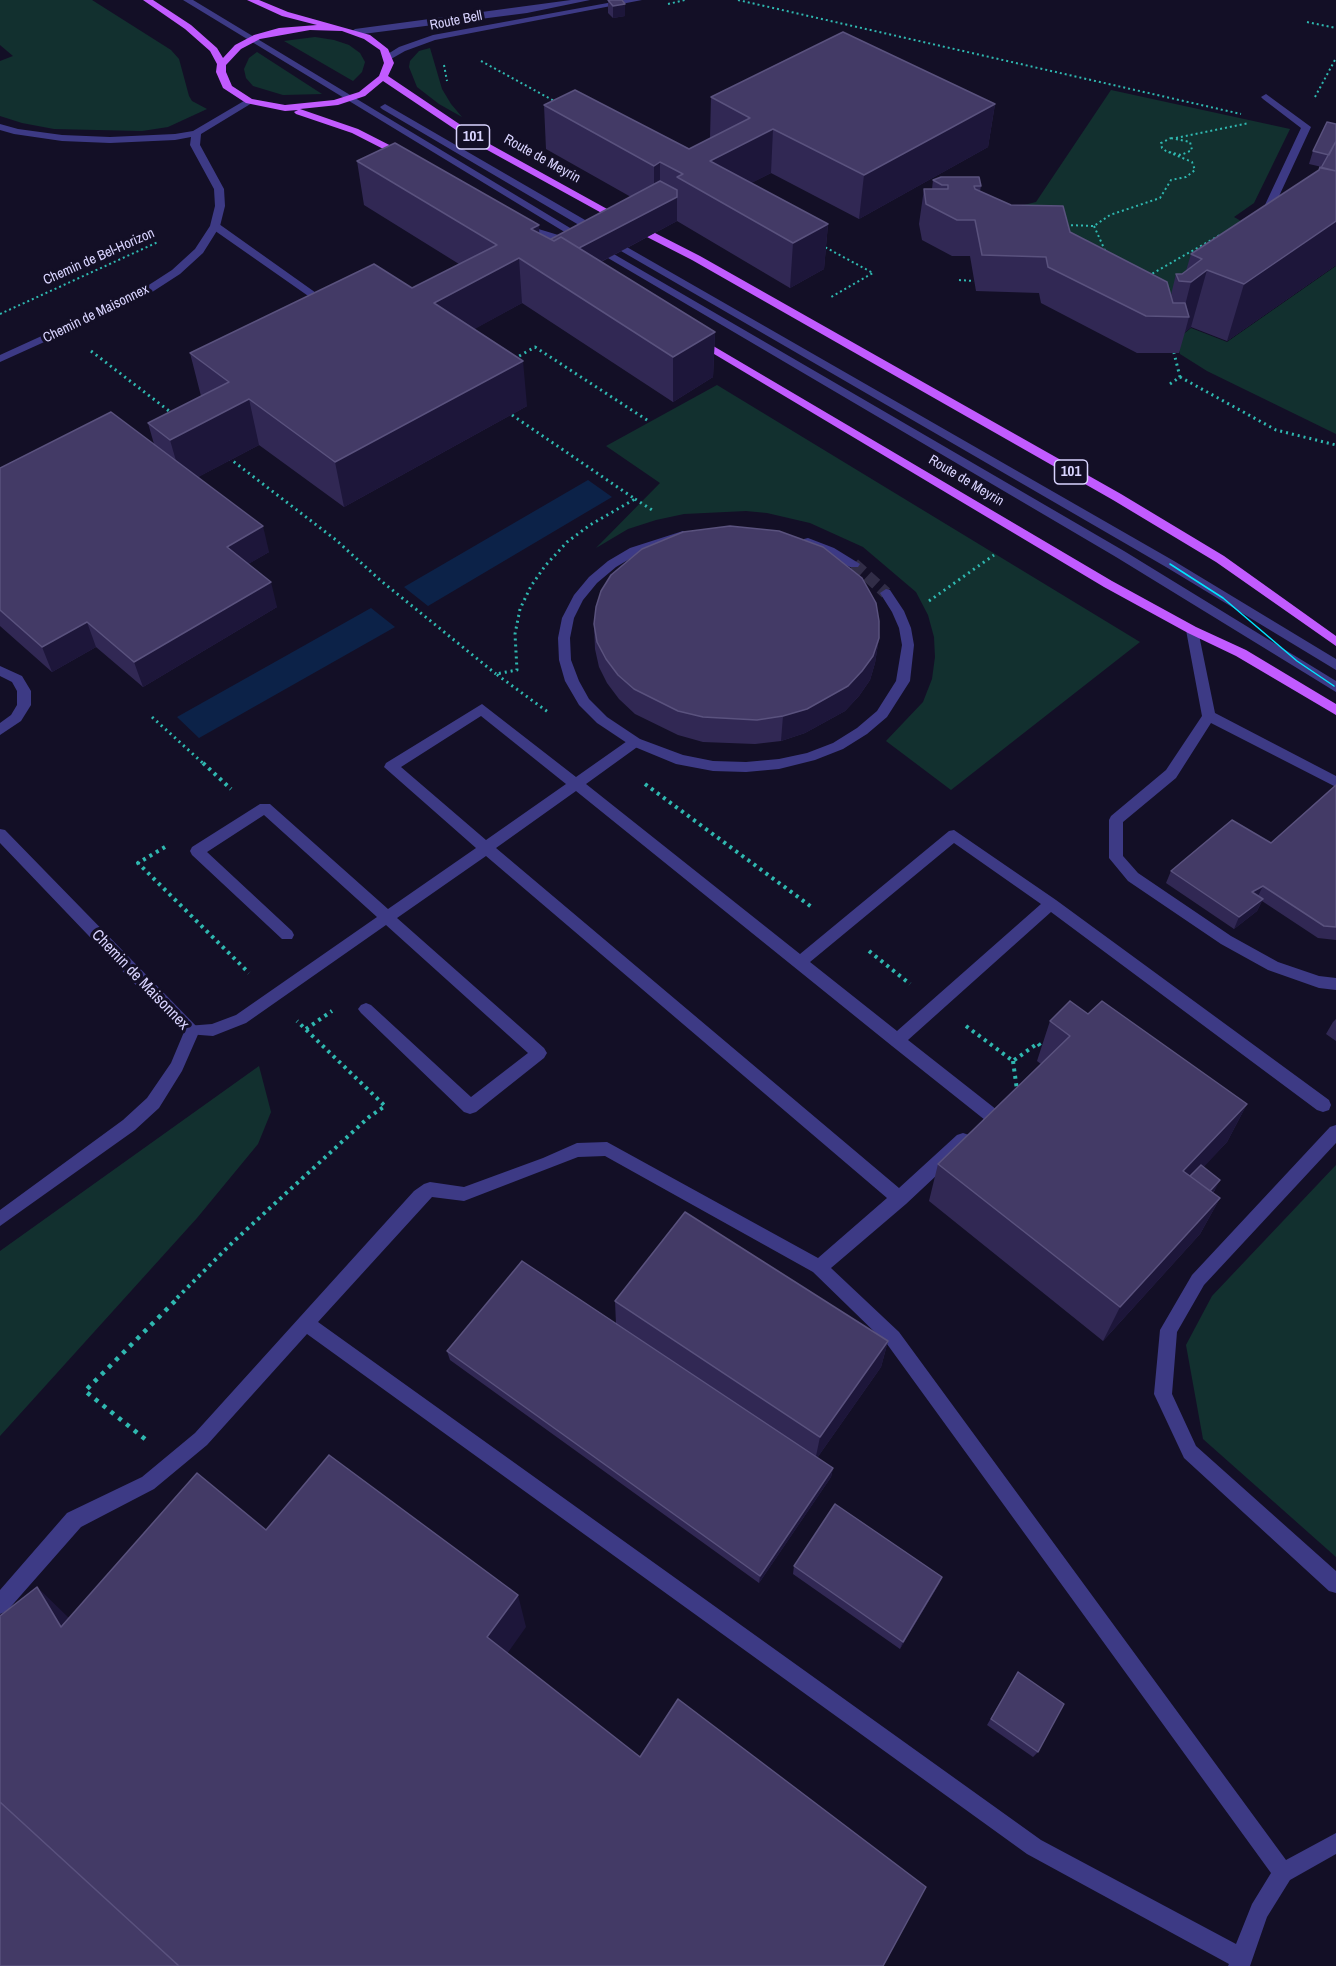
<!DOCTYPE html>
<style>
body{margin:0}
canvas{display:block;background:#130f26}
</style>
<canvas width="1336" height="1966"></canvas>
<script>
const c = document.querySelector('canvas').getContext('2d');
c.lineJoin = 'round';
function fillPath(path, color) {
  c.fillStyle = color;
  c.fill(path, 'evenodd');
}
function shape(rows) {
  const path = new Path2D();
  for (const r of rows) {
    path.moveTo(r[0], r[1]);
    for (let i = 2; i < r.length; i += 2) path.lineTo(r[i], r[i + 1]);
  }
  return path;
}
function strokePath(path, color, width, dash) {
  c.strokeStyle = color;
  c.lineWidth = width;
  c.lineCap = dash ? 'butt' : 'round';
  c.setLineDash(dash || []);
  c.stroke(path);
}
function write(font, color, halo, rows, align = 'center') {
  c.font = font + ' "Archivo Narrow",sans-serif';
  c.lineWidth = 6;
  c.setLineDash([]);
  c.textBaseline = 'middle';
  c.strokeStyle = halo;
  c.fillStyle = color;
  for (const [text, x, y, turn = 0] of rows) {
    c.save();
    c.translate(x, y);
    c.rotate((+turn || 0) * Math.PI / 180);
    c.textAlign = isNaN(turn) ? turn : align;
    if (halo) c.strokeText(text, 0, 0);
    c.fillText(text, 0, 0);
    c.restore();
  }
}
fillPath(shape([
 [0,0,92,0,171,50,179,59,189,96,192,101,207,109,168,127,142,131,54,129,22,123,0,116,0,61,13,56,0,45],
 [315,37,334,40,349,45,360,53,365,62,362,72,353,81,284,41],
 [430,48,442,89,451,104,462,117,439,104,417,87,409,67,410,61,419,51],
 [257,52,322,94,283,95,253,86,246,78,244,69,249,58],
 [1111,90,1290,129,1254,203,1234,217,1267,236,1166,304,1000,211,1036,202],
 [1336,266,1336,434,1207,371,1180,354,1176,340,1191,328,1227,342],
 [717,385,1140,642,951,790,886,741,923,702,932,679,935,657,934,637,928,615,916,592,863,547,810,523,767,513,746,511,684,514,656,520,628,529,596,548,660,483,606,446],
 [259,1066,271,1112,258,1144,197,1218,0,1436,0,1251],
 [1336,1165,1336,1557,1203,1439,1186,1345,1212,1296]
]), '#12302f');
fillPath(shape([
 [588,480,612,497,428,606,404,587],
 [371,608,395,627,199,738,177,717]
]), '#0c2248');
strokePath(shape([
 [854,564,886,593]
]), '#312d47', 12, [12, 6]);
strokePath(shape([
 [738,0,1241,114],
 [668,4,685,0],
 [1307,22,1336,28],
 [481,61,556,102],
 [444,65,447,81],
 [1315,97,1336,58],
 [1171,138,1190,142,1192,150,1181,155,1166,151,1162,148,1161,143,1171,138],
 [1176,138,1249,123],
 [1066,225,1094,226,1110,215,1160,198,1171,180,1186,177,1195,170,1192,162,1166,151],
 [1094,226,1107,255],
 [821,245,873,273,831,297],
 [1148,276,1220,235],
 [959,280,974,281],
 [0,314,158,242]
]), '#2fb8b0', 2, [2, 3]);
strokePath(shape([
 [91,351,173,414],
 [514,359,535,347,650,422],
 [1180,377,1276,430,1336,445],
 [1170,384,1180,377,1174,353],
 [512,415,635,499,590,525,567,542,545,566,531,586,520,609,515,634,517,670,496,674,548,712],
 [229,458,336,540,380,580,496,674],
 [635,499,652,510],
 [929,601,994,555],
 [152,717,205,765]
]), '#2fb8b0', 3, [2, 4]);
strokePath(shape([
 [203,763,231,789],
 [645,784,813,908],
 [165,847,138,863,249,973],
 [869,951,910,984],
 [966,1026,1013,1061,1038,1043,1043,1050],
 [306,1029,332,1011],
 [1013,1061,1017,1090],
 [177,1298,233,1242,369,1117,385,1106,297,1021]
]), '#2fb8b0', 4, [3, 4.5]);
strokePath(shape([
 [145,1439,85,1391,179,1297]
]), '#2fb8b0', 4.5, [4, 6]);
fillPath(shape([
 [183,0,193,0,590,240,581,242,183,0],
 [1266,94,1311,127,1274,207,1269,210,1264,207,1301,128,1263,99,1261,97,1266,94],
 [385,104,604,231,605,233,596,235,382,109,380,107,385,104],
 [211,224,219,224,333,305,332,307,324,307,211,228,211,224],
 [522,224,578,241,579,243,574,246,518,229,518,225,522,224],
 [625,246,1174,561,1336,659,1336,670,1166,567,621,251,620,249,625,246],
 [612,253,1124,551,1336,681,1336,692,1116,557,608,258,607,256,612,253],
 [1192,626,1198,630,1215,713,1336,776,1336,787,1211,723,1176,778,1123,822,1123,856,1138,873,1231,936,1278,962,1319,976,1336,978,1336,990,1319,988,1268,970,1221,944,1128,881,1109,858,1109,820,1111,816,1166,770,1202,716,1186,630,1192,626],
 [482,704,576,777,630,739,640,739,642,742,640,745,586,784,800,954,949,831,954,830,1056,900,1329,1100,1331,1105,1329,1110,1323,1112,1317,1110,1051,912,908,1040,997,1110,999,1115,997,1120,991,1122,985,1120,892,1046,576,791,496,848,899,1188,957,1135,963,1133,969,1135,971,1140,969,1145,906,1204,831,1268,899,1332,1286,1860,1336,1833,1336,1854,1290,1880,1267,1917,1250,1966,1228,1966,1229,1964,1027,1854,307,1334,207,1445,154,1489,81,1527,7,1611,0,1614,0,1590,67,1513,142,1477,195,1433,414,1191,424,1184,430,1182,464,1187,543,1158,577,1143,607,1142,818,1258,887,1198,486,856,397,918,544,1048,547,1053,544,1058,476,1112,470,1114,464,1112,361,1013,358,1009,361,1005,366,1003,371,1005,471,1097,528,1053,386,925,246,1023,213,1036,187,1034,184,1030,187,1026,212,1024,236,1015,377,917,264,815,207,852,292,931,294,935,292,939,282,939,192,855,190,851,192,847,260,804,270,804,388,909,476,848,384,767,386,763,482,704],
 [481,716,566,784,486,840,401,767,481,716],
 [954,843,1041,904,897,1031,810,962,954,843],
 [605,1156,813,1272,887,1344,1271,1873,1252,1904,1236,1944,1041,1840,318,1322,432,1197,464,1201,578,1157,605,1156],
 [1336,1125,1336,1143,1204,1285,1177,1332,1172,1394,1196,1446,1336,1571,1336,1593,1329,1591,1184,1458,1154,1394,1160,1330,1192,1275,1330,1127,1336,1125]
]), '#3d3a85');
fillPath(shape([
 [683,531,689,535,687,538,638,554,616,567,597,583,583,600,574,618,570,638,571,660,579,681,589,699,607,717,640,739,683,755,713,761,746,762,779,759,807,753,833,743,857,728,877,711,896,681,902,645,899,628,892,612,880,593,886,589,890,590,904,611,911,628,914,645,910,681,887,717,867,734,843,749,815,760,779,769,746,772,713,771,676,764,630,745,597,723,579,705,565,681,559,660,558,638,562,618,574,595,589,577,608,561,630,548,683,531],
 [808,538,834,548,860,564,858,567,850,567,804,545,804,539,808,538]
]), '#3d3a85');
fillPath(shape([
 [571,0,590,0,527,13,355,35,351,32,355,29,571,0],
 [624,0,642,0,435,40,405,51,391,59,383,57,399,47,433,35,624,0],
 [249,98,254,101,252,103,201,134,200,145,224,189,225,206,220,226,203,253,180,274,146,296,0,362,0,355,138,292,172,270,195,249,210,226,215,206,214,189,190,145,191,137,175,140,110,143,62,141,14,134,0,130,0,124,18,129,62,135,110,137,175,134,193,131,249,98],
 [0,666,22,676,31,691,31,705,21,721,0,735,0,723,11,715,17,705,17,691,12,682,0,676,0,666],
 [0,829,5,830,200,1030,182,1071,159,1108,135,1130,0,1226,0,1210,123,1120,147,1098,171,1063,184,1032,153,1003,0,843,0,829]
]), '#3d3a85');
fillPath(shape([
 [143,0,153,0,191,25,217,48,223,58,235,45,254,35,279,28,317,25,282,16,247,0,259,0,288,12,370,35,388,49,394,63,388,76,486,142,627,220,618,222,480,146,383,81,365,96,338,105,300,109,358,129,407,154,407,158,401,158,352,133,296,114,294,112,298,110,285,111,246,103,223,88,216,72,217,64,210,51,185,29,143,0],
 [310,30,342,31,364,39,380,50,384,63,379,76,359,92,334,100,285,105,252,99,232,86,226,72,226,65,241,49,260,39,310,30],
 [647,233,655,233,700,256,1121,494,1224,556,1336,636,1336,646,1216,562,1113,500,692,260,647,237,647,233],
 [698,337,1112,581,1196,627,1246,650,1336,704,1336,715,1236,656,1188,633,1104,587,694,342,694,338,698,337]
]), '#c25bff');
strokePath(shape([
 [1170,564,1223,598,1297,661,1334,686]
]), '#00e5ff', 1.5);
fillPath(shape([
 [608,0,625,4,625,16,613,18,608,13],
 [711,97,995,104,988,147,859,219,771,173,751,183,828,224,824,269,790,288,677,221,601,262,715,332,713,377,673,402,522,303,474,329,527,406,344,507,259,445,198,477,269,552,248,564,277,607,143,687,96,647,52,672,0,626,0,468,154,444,148,423,201,396,190,353,412,288,459,264,364,205,357,161,539,225,539,233,551,239,631,197,546,149,544,105,689,149,710,138],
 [1327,122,1336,265,1227,341,1191,327,1185,332,1179,353,1137,353,1041,303,1039,293,976,291,970,256,952,256,922,240,919,224,924,189,932,189,933,180,981,186,980,191,1070,232,1171,295,1176,274,1182,274,1186,271,1191,254,1319,171,1320,167,1321,168,1322,167,1309,164,1313,151],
 [594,624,879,638,875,663,870,680,859,696,845,711,805,733,781,741,755,744,703,742,678,735,635,714,619,699,607,683,599,667,595,649],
 [1336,785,1336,940,1318,938,1262,901,1257,911,1234,929,1166,883,1171,871,1271,843],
 [1088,1014,1247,1104,1227,1142,1203,1167,1215,1190,1213,1193,1220,1198,1200,1234,1103,1341,929,1201,938,1164,1041,1064,1037,1061,1050,1021],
 [1336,1019,1336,1041,1326,1034,1333,1022],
 [615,1301,888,1341,881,1367,817,1458,833,1468,831,1477,759,1583,450,1360,447,1351,616,1324],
 [794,1566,942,1577,939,1584,900,1649,793,1574],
 [1018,1672,1038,1752,1033,1757,987,1725]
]), '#312854');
fillPath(shape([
 [625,4,625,16,613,18,613,6],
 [995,104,988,147,859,219,864,175],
 [773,129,771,173,718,200,710,161],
 [660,162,660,205,677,197,677,221,559,284,555,260,654,209,654,166],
 [1336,221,1336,265,1227,341,1244,284],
 [828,224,824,269,790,288,793,243],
 [539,225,540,253,531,229],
 [519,258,522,303,440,348,434,303],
 [1207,270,1191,327,1185,332,1189,317,1182,317,1191,282],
 [715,332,713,377,673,402,673,357],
 [523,361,527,406,344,507,335,462],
 [249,399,259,445,183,485,170,440],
 [263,526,269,552,233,573,227,547],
 [271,582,277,607,143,687,134,662],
 [87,622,96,647,52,672,42,647],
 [879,638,875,663,870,680,859,696,845,711,805,733,781,741,783,716],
 [1263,886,1257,898,1252,892],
 [1263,899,1257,911,1234,929,1239,917],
 [1247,1104,1227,1142,1173,1200,1183,1171],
 [1220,1180,1215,1190,1185,1223,1190,1212],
 [1220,1198,1200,1234,1103,1341,1120,1307],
 [888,1341,881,1367,815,1461,820,1437],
 [833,1468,831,1477,759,1583,760,1576],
 [942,1577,939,1584,900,1649,903,1642],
 [37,1587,71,1620,61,1627],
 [518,1595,526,1627,497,1668,487,1637]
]), '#1d163a');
const building = shape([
 [608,0,622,0,625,4,613,6,608,0],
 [843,32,995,104,864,175,773,129,710,161,828,224,793,243,677,177,683,174,660,162,654,166,544,105,575,90,689,149,750,118,711,97,843,32],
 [1327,122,1336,124,1336,141,1329,155,1313,151,1327,122],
 [1336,141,1336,171,1321,168,1336,141],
 [395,143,539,225,531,229,554,241,561,237,715,332,673,357,519,258,434,303,523,361,335,462,249,399,170,440,148,423,229,382,190,353,374,264,412,288,497,245,357,161,395,143],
 [1320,167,1336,171,1336,221,1244,284,1207,270,1191,282,1179,281,1176,274,1182,274,1202,259,1191,254,1319,170,1320,167],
 [941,177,979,177,981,186,974,186,975,189,1011,205,1063,206,1070,232,1167,282,1173,303,1185,303,1189,317,1146,316,1048,267,1046,257,982,255,975,220,957,220,926,204,924,189,948,189,948,185,942,185,933,180,941,177],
 [660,181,677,190,677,197,579,248,561,237,554,241,551,239,660,181],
 [111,412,263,526,227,547,271,582,134,662,87,622,42,647,0,610,0,468,111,412],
 [730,526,779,531,823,547,862,578,876,603,879,621,879,638,873,656,862,671,848,686,807,709,783,716,757,720,703,717,678,711,634,689,618,675,606,659,597,642,594,624,596,607,601,591,611,575,642,549,683,532,730,526],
 [1336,785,1336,927,1324,926,1263,886,1252,892,1263,899,1239,917,1171,871,1232,820,1271,843,1336,785],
 [1070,1001,1088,1014,1102,1001,1247,1104,1183,1171,1220,1198,1120,1307,938,1164,1070,1036,1050,1021,1070,1001],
 [1201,1165,1220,1180,1210,1191,1190,1176,1201,1165],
 [685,1212,888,1341,820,1437,615,1301,685,1212],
 [522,1261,833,1468,760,1576,447,1351,522,1261],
 [329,1455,518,1595,487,1637,640,1757,678,1699,926,1887,883,1966,179,1966,0,1802,0,1616,37,1587,61,1627,197,1473,266,1530,329,1455],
 [835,1504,942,1577,903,1642,794,1566,835,1504],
 [1018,1672,1064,1704,1038,1752,991,1719,1018,1672],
 [0,1802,179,1966,0,1966,0,1802]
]);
fillPath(building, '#433a66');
strokePath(building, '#5a527e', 1.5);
write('14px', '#d9d4ff', '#130f26', [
 ["Route Bell",456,21,-11],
 ["Route de Meyrin",542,159,29],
 ["Chemin de Bel-Horizon",99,257,-24],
 ["Chemin de Maisonnex",96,314,-26],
 ["Route de Meyrin",966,481,31]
]);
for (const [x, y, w] of [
 [473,137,33],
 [1071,472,33]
]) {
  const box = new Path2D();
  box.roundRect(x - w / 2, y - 12, w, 24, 4.5);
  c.fillStyle = '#130f26';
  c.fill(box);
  strokePath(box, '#d9d4ff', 1.5);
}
write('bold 15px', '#d9d4ff', null, [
 ["101",473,137],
 ["101",1071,472]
]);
write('16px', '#d9d4ff', '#130f26', [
 ["Chemin de Maisonnex",140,980,46]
]);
</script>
